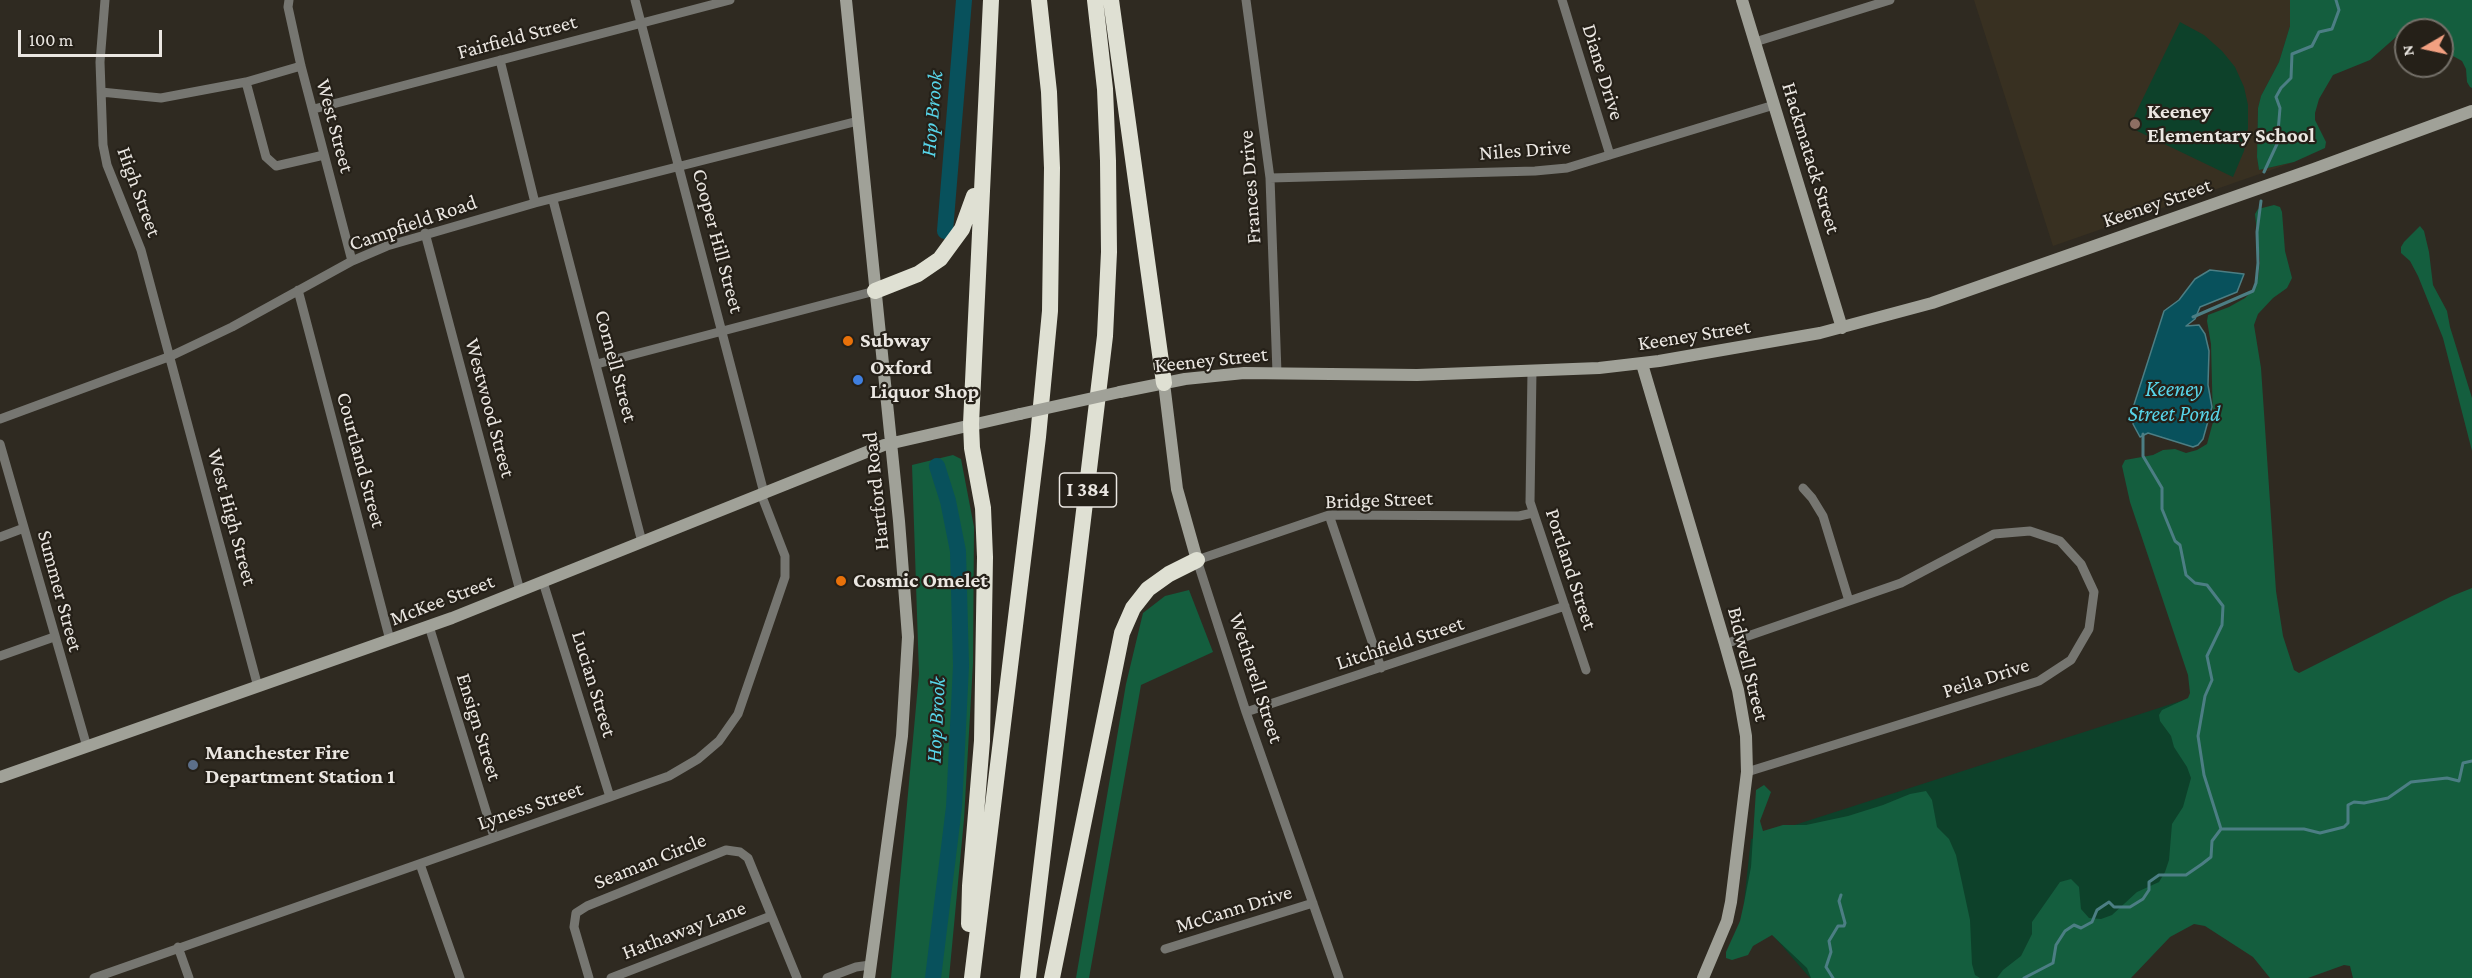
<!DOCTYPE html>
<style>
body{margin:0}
#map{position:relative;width:2472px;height:978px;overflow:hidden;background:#2f2a21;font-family:"Crimson Pro",serif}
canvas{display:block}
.north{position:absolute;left:2394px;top:18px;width:60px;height:60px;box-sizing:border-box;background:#252018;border:2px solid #747069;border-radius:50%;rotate:261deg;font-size:16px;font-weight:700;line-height:24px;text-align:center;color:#ebe7e2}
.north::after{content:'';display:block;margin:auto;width:21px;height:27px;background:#f2a081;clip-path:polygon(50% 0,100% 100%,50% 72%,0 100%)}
.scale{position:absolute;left:18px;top:30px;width:144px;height:27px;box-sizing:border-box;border:3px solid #ebe7e2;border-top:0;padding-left:8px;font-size:18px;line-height:21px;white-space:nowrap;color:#ebe7e2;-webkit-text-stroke:4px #252018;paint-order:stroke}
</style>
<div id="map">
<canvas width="2472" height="978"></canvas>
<div class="north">N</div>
<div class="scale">100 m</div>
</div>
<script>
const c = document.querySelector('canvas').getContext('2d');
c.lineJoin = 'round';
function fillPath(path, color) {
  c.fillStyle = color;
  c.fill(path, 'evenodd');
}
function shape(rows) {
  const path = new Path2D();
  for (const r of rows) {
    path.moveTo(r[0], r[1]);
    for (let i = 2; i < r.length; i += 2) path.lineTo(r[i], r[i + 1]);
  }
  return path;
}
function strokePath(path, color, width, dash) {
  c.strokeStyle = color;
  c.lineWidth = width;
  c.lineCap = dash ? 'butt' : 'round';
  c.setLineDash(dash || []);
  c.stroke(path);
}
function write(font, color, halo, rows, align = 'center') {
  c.font = font + ' "Crimson Pro",serif';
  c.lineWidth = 4.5;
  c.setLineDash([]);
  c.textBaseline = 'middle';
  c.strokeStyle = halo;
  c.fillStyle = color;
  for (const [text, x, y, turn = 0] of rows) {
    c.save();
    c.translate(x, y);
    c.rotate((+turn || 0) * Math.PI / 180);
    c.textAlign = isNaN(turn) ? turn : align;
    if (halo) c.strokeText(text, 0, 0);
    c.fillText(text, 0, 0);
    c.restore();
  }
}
fillPath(shape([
 [1974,0,2290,0,2290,26,2279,62,2261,96,2258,108,2257,157,2259,170,2294,162,2053,246]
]), '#383021');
fillPath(shape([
 [2180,22,2204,35,2222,51,2235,67,2244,87,2248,105,2248,128,2244,151,2233,177,2129,127],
 [2190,698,2243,869,2095,978,1810,978,1744,902,1751,839]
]), '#0d412a');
fillPath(shape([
 [2290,0,2472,0,2472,88,2470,87,2467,82,2466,69,2462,61,2442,50,2442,30,2406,30,2406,33,2396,37,2370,60,2333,75,2319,99,2315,113,2315,120,2326,142,2325,148,2294,162,2259,170,2257,157,2258,108,2261,96,2279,62,2290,26],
 [2274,205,2280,207,2282,212,2285,251,2292,278,2287,288,2273,298,2258,314,2254,325,2261,368,2276,591,2283,636,2294,670,2299,673,2452,596,2472,588,2472,978,2353,978,2350,966,2344,965,2308,978,2270,978,2253,957,2205,926,2194,924,2170,937,2131,978,1997,978,2003,970,2021,956,2032,934,2032,922,2060,882,2071,879,2079,887,2081,909,2089,918,2101,919,2112,915,2137,892,2159,882,2165,872,2169,860,2172,824,2183,807,2191,778,2187,767,2174,747,2171,736,2160,721,2159,715,2162,710,2188,698,2190,693,2188,675,2130,502,2122,466,2125,460,2153,455,2163,450,2175,449,2186,453,2197,450,2207,444,2213,422,2211,344,2207,321,2208,315,2229,307,2245,298,2253,290,2258,279,2260,261,2255,214,2258,209],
 [2420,226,2424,231,2429,252,2433,285,2447,311,2450,327,2472,398,2472,451,2443,338,2418,276,2410,261,2401,253,2401,247,2404,242],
 [953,455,961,459,974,527,973,663,964,819,949,978,891,978,919,674,912,465],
 [1189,590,1213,652,1141,685,1089,978,1076,978,1126,684,1143,613,1165,596],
 [1764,785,1771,792,1760,821,1763,831,1783,825,1806,825,1848,816,1883,805,1910,794,1926,791,1932,800,1937,827,1949,839,1956,855,1970,920,1972,964,1975,975,1980,978,1811,978,1807,968,1772,935,1753,946,1748,955,1732,960,1726,958,1726,952,1740,921,1744,903,1751,867,1756,790]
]), '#145e3e');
const water = shape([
 [2210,270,2244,274,2237,292,2200,307,2195,319,2186,326,2199,325,2205,334,2209,351,2208,385,2212,407,2203,439,2198,445,2193,447,2148,433,2140,437,2133,424,2132,411,2164,311,2179,300,2195,279,2210,270]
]);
fillPath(water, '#08515c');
strokePath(water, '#4c7e84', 1.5);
strokePath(shape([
 [2264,172,2277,144,2280,108,2276,97,2281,88,2291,78,2292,54,2312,46,2319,32,2332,29,2339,10,2336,0],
 [2193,317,2253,291,2256,283,2258,263,2257,232,2261,201],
 [2221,829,2304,829,2320,833,2344,827,2348,823,2348,805,2354,802,2364,803,2388,798,2411,782,2447,778,2459,781,2463,763,2472,761],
 [1833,978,1826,967,1831,952,1829,941,1838,926,1844,926,1845,923,1839,901,1841,895],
 [2024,978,2053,963,2056,945,2065,931,2074,925,2081,928,2092,922,2097,910,2109,902,2114,907,2130,907,2143,899,2149,890,2149,882,2159,875,2186,875,2202,864,2211,857,2212,841,2221,829,2204,775,2198,736,2205,696,2212,680,2207,656,2222,625,2223,606,2207,585,2195,583,2186,575,2180,545,2175,541,2162,509,2162,488,2143,456,2143,434]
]), '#4c7e84', 3);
strokePath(shape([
 [945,231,964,0],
 [933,978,954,807,961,666,958,551,948,501,937,466]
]), '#08515c', 16);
strokePath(shape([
 [105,0,100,62,103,145,107,165,141,250,258,687],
 [289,0,288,7,301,66,352,261],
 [635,0,764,493],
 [1246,0,1270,178,1277,373],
 [1562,0,1610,155],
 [1755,42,1890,0],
 [500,60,535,203],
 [246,82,266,157,276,166,324,155],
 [101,92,161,98,246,82,301,66],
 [314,109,730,0],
 [1270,178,1535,171,1567,168,1774,105],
 [553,200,642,542],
 [425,233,520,591],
 [298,290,390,640],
 [597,364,875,291],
 [1532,371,1530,502,1586,670],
 [0,419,171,356,232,327,352,261,387,246,535,203,858,121],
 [0,444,87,747],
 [1803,488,1812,498,1823,516,1849,601],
 [1329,515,1381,668],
 [0,537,24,528],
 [543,582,610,797],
 [429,626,494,837],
 [1725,644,1901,583,1994,534,2030,531,2060,541,2081,564,2094,592,2089,629,2071,660,2039,681,1747,772],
 [0,656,54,637],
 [1246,712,1565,606],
 [420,864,460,978],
 [178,947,189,978],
 [1165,949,1313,903],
 [94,978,610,797,669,776,698,759,719,741,738,714,785,577,785,556,761,494],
 [589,978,574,927,576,913,587,906,726,850,740,852,748,858,797,978],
 [611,978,771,916],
 [827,978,856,967,870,965],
 [1339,978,1246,712,1197,560,1329,515,1519,516,1533,513]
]), '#767671', 9);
strokePath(shape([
 [846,0,899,521,908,637,902,736,869,978],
 [1742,0,1842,328],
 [1642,364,1725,644,1738,690,1746,736,1747,772,1731,902,1727,921,1703,978],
 [1164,383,1177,489,1197,560],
 [1120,392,1185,379,1244,373,1417,375,1599,368,1659,361,1820,333,1932,303,2314,169,2472,111],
 [0,777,452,618,884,445,1020,414]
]), '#a0a198', 12);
strokePath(shape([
 [1111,0,1164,383],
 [875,291,918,274,940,259,962,229,974,196],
 [969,924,970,886,982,741,985,557,983,508,972,448,971,424,991,0],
 [972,978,1038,437,1050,311,1052,168,1049,92,1039,0],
 [1028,978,1105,336,1109,252,1108,161,1105,89,1095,0],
 [1052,978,1122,633,1133,608,1148,589,1169,574,1197,560]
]), '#dfe0d3', 16);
strokePath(shape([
 [1020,414,1120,392]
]), '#a0a198', 12);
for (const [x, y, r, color] of [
 [2135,124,6,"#8d6e63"],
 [848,341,6,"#e8710a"],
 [858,380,6,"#3f7fe0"],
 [841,581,6,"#e8710a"],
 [193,765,6,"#5c6f8a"]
]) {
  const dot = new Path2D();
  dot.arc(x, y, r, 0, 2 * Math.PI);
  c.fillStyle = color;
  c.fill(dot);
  strokePath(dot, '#252018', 2);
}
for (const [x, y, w] of [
 [1088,490,57]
]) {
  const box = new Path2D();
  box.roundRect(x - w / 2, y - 17, w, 34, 4.5);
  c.fillStyle = '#252018';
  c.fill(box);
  strokePath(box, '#ebe7e2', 1.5);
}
write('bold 20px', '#ebe7e2', null, [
 ["I 384",1088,490]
]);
write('21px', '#ebe7e2', '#252018', [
 ["Fairfield Street",517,37,-15],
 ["Diane Drive",1603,72,73],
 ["West Street",335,126,75],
 ["Niles Drive",1525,150,-4],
 ["Hackmatack Street",1811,158,73],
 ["Frances Drive",1250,187,-94],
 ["High Street",139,192,70],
 ["Keeney Street",2157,203,-19],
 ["Campfield Road",413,223,-19],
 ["Cooper Hill Street",718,241,75],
 ["Keeney Street",1694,335,-9],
 ["Keeney Street",1211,360,-6],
 ["Cornell Street",616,366,75],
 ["Westwood Street",490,408,75],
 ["Courtland Street",361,460,75],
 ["Hartford Road",876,491,-96],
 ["Bridge Street",1379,500,-2],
 ["West High Street",232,517,75],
 ["Portland Street",1571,569,72],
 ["Summer Street",60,591,75],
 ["McKee Street",442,600,-21],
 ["Litchfield Street",1400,643,-18],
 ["Bidwell Street",1748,664,76],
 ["Wetherell Street",1256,678,72],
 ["Peila Drive",1986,678,-18],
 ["Lucian Street",594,684,73],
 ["Ensign Street",479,727,73],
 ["Lyness Street",530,806,-19],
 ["Seaman Circle",650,861,-22],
 ["McCann Drive",1234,909,-17],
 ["Hathaway Lane",684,930,-21]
]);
write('bold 21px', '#ebe7e2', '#252018', [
 ["Keeney",2147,112],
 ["Elementary School",2147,136],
 ["Subway",860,341],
 ["Oxford",870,368],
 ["Liquor Shop",870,392],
 ["Cosmic Omelet",853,581],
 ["Manchester Fire",205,753],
 ["Department Station 1",205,777]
], 'left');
write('italic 22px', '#57d4e8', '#252018', [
 ["Hop Brook",932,114,-85],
 ["Keeney",2174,389],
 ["Street Pond",2174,414],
 ["Hop Brook",936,720,-87]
]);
</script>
